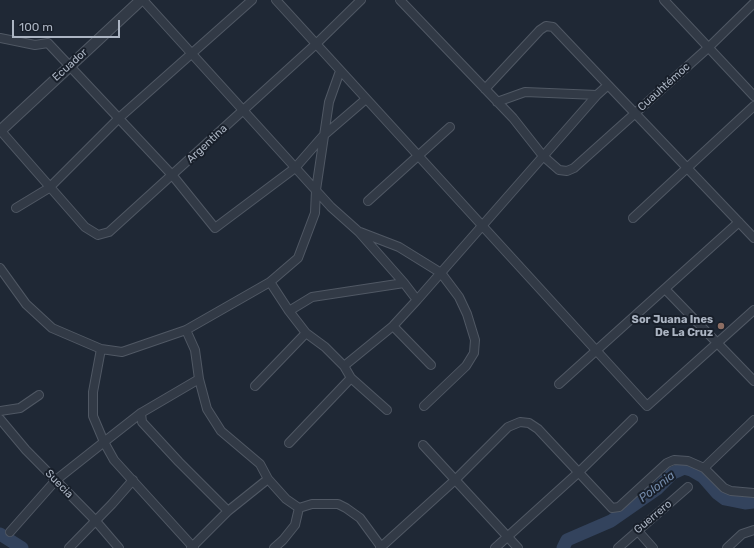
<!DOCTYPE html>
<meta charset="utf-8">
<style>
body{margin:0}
#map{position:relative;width:754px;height:548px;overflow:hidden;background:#1f2835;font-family:Rubik,sans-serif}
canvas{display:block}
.scale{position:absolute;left:12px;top:20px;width:108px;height:18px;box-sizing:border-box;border:2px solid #acb5c3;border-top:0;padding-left:5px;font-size:12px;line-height:14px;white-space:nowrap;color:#acb5c3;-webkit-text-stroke:3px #181f2a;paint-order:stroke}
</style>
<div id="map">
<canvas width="754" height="548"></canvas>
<div class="scale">100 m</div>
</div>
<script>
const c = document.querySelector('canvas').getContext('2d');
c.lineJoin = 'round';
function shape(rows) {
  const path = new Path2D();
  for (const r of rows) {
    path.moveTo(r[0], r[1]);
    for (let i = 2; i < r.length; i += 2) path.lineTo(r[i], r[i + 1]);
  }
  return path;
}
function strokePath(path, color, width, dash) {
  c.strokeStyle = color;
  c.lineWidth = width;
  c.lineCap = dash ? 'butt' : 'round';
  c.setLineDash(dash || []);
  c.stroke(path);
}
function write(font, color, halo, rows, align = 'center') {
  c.font = font + ' Rubik,sans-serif';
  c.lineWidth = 4;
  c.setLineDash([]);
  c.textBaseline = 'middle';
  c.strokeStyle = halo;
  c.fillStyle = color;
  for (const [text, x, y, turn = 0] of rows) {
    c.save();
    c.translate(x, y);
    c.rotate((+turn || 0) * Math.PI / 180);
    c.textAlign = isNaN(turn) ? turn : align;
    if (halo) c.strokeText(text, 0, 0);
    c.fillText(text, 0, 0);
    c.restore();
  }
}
strokePath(shape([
 [0,534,22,548],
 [563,548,567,540,611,521,657,489,673,473,684,468,691,470,703,477,717,493,725,499,745,503,754,502]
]), '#33435d', 13);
const minor = shape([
 [143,0,331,207,359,232,404,283],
 [276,0,647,406,754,310],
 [400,0,513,118,543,156,559,170,567,171,574,168,709,47,754,3],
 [664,0,754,96],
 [0,38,35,45,48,43,173,176,215,228,295,168,323,136,366,99],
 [485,89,540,30,546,26,553,27,608,85],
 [497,102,525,92,597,95,608,85,754,238],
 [0,130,85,227,98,235,109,232,316,44,361,0],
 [368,201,450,127],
 [16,208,49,188,119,118,252,0],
 [633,218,754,106],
 [360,232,399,247,441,273,459,297,467,314,475,340,474,353,466,366,424,406],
 [0,268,26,304,52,328,101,349,122,352,186,330,270,282,298,258,315,213,316,190,329,102,340,71],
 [270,282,289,311,306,333,325,347,344,366,351,378,387,410],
 [665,289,754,381],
 [289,311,312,297,404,283,417,300],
 [393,326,431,365],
 [186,330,195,350,199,379,207,409,221,431,260,464,268,479,286,499,299,508,312,504,338,504,346,508,360,518,382,548],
 [101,349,93,392,93,416,104,442,114,460,194,548],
 [344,366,393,326,417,300,597,95],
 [559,384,739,222],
 [255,386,306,333],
 [0,411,20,408,39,395],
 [141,413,142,422,179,462,228,511],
 [0,419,26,450,95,520,119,548],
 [289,443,351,378],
 [423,445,518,548],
 [704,468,754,420],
 [637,530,653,548],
 [10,532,56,480,104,442,141,413,199,379],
 [69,548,112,504,133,480],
 [191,548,228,511,268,479],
 [274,548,283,540,295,525,299,508],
 [380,548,455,480,508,427,520,422,529,423,538,429,612,508,619,507,667,463,674,460,688,461,704,468,724,488,731,491,754,493],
 [495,548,579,472,633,419],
 [618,548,688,487],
 [727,548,742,534,754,530]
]);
const tertiary = shape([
 [0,131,141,0]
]);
strokePath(minor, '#505864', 10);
strokePath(tertiary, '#505864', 12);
strokePath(minor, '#323a46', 8);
strokePath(tertiary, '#323a46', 10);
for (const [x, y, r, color] of [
 [721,326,4,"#8d6e63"]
]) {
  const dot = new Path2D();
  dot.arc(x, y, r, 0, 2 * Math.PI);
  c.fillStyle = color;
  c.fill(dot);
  strokePath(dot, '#181f2a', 1.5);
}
write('11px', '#acb5c3', '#181f2a', [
 ["Ecuador",70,65,-42],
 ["Cuauhtémoc",664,87,-42],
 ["Argentina",207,144,-43],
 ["Suecia",59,484,46],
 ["Guerrero",653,517,-40]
]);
write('bold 11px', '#acb5c3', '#181f2a', [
 ["Sor Juana Ines",713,320],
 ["De La Cruz",713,333]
], 'right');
write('italic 12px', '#748bab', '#181f2a', [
 ["Polonia",657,487,-38]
]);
</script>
